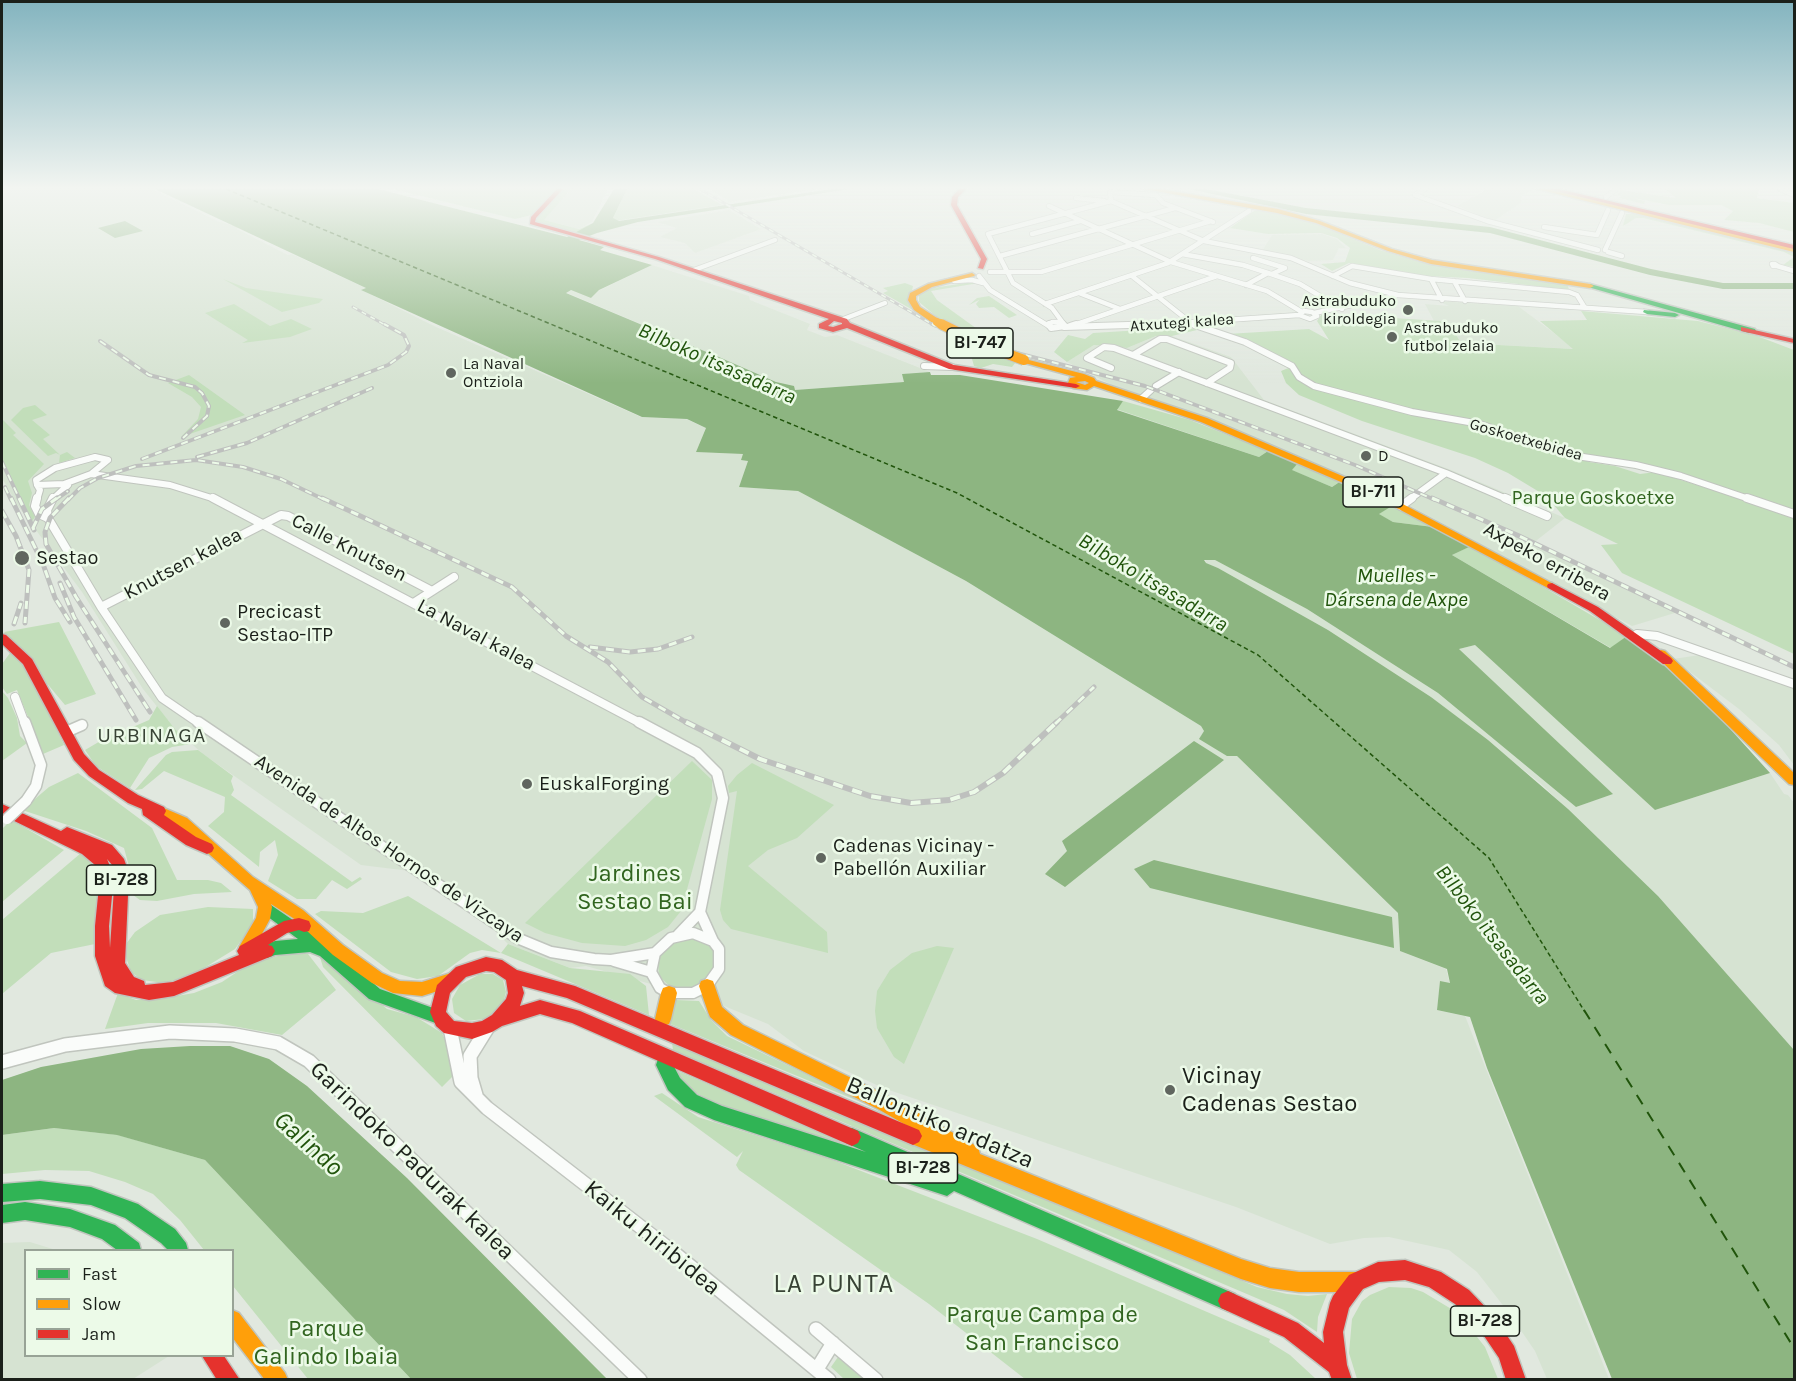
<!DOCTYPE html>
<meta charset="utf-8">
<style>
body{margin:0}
#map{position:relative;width:1796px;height:1381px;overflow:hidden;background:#e1e8df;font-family:Karla,sans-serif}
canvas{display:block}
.frame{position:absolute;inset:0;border:3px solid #1b201a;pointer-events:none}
.legend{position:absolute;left:24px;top:1249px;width:210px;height:108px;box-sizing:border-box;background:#ecfae8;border:2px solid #98a396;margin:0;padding:8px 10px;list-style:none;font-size:18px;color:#1b201a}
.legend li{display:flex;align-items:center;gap:12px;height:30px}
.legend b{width:30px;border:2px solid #98a396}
</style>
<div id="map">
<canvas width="1796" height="1381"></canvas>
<div class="frame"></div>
<ul class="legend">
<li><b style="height:8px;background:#30b455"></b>Fast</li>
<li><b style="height:8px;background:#ff9f0a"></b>Slow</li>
<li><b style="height:8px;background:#e5322d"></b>Jam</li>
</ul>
</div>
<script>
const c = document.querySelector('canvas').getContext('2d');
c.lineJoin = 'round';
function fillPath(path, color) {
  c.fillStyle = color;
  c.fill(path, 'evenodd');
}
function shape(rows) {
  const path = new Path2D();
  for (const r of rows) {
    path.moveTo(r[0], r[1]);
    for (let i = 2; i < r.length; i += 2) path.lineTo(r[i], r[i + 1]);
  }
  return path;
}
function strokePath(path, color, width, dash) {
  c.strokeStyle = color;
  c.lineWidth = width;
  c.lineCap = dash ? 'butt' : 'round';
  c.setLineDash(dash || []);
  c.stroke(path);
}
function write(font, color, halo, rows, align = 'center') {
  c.font = font + ' Karla,sans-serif';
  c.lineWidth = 5;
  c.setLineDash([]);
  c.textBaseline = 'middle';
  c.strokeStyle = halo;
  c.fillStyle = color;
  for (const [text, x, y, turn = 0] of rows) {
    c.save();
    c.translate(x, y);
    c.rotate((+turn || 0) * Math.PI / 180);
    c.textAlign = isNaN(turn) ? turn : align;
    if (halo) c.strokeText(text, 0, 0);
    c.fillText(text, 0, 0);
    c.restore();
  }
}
fillPath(shape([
 [2,189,152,189,217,221,239,227,237,229,288,255,292,254,366,288,362,290,434,326,641,417,686,419,706,428,696,452,744,454,748,461,739,487,798,491,966,581,1201,726,1204,731,1200,738,1237,756,1398,913,1400,951,1446,969,1450,984,1440,982,1437,1010,1465,1016,1609,1379,1547,1379,1535,1351,1509,1313,1477,1272,1449,1250,1389,1237,1364,1238,1330,1244,1236,1207,883,1088,804,1051,768,1024,712,1001,586,966,570,968,508,944,478,914,410,871,361,865,203,754,175,729,143,689,82,592,18,506,2,478],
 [571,189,608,189,592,222,579,229,543,220],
 [709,189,819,189,730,202],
 [1488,189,1531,189,1533,190,1522,195,1521,203,1494,221,1457,206],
 [729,210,761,229,695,253,685,243,660,237,677,228,657,222],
 [1322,234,1337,239,1346,248,1339,248,1333,260,1309,261,1262,251,1272,235],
 [652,265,749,296,750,300,810,324,807,330,825,337,837,335,930,372,902,374,905,382,795,390,712,354,702,356,709,353,565,292,571,290,591,298,598,291],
 [1438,301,1518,306,1575,349,1461,343,1451,326,1434,321,1425,304,1449,306],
 [1156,336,1172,336,1231,357,1264,400,1451,470,1565,518,1532,544,1678,612,1632,626,1412,507,1299,456,1172,405,1112,385,1067,362,1094,345,1127,348],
 [1206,559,1215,560,1307,609,1438,693,1576,807,1612,794,1459,649,1475,645,1655,810,1770,773,1784,794,1788,795,1794,803,1794,1050,1658,896,1540,783,1431,697,1328,630,1218,568,1205,563],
 [1700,655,1794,688,1794,765,1779,745,1739,709,1673,659],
 [30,1242,56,1250,26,1250,26,1356,169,1356,133,1379,2,1379,2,1243]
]), '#d6e3d2');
fillPath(shape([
 [393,189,556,189,532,215,515,219],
 [571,189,544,220,579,229,593,223,575,234,536,222,536,219,558,195,565,189],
 [627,189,694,189,722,205,615,221,613,218],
 [1665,189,1759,189,1757,198,1794,203,1794,232,1759,223,1724,220,1733,211,1721,205,1669,205,1633,198,1645,201,1644,204,1619,198,1621,196,1617,195,1621,190,1676,198],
 [1254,211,1266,211,1307,220,1380,250,1417,261,1455,269,1574,285,1568,286,1569,290,1468,278,1426,276,1349,263,1332,271,1321,264,1345,262,1350,248,1337,238,1321,233,1268,234,1230,228],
 [1626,214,1635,214,1790,251,1794,254,1794,267,1783,265,1794,257,1784,252,1643,218,1636,218,1623,226],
 [223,279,246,288,323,299,319,303,282,312],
 [972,282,979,283,931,291,937,300,980,331,1008,339,998,345,971,336,943,322,919,302,919,295,926,289],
 [905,283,913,286,909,303,927,318,883,293,888,291,883,288],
 [989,296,1017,315,1009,318,994,307,979,308,976,304,979,300,969,305,977,298],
 [234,304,270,326,291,319,312,329,290,337,242,343,248,340,205,313],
 [1581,311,1698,321,1757,336,1794,350,1794,512,1658,467,1574,454,1589,462,1615,466,1640,474,1656,472,1794,516,1794,654,1622,573,1601,545,1618,544,1565,518,1546,496,1508,473,1475,458,1362,421,1299,395,1286,383,1281,371,1296,365,1227,334,1309,329,1329,340,1317,321,1321,315,1330,314,1441,321,1451,326,1461,343,1573,349,1540,321,1587,320],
 [1189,327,1197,330,1172,336,1156,336,1127,348,1094,345,1067,362,1054,352,1068,335,1085,339,1093,333],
 [968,345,971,345,1016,362,1012,367,993,364,981,368,974,366],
 [189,375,245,415,181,437,198,419,201,407,192,397,168,383],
 [1123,401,1190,420,1268,451,1259,457,1116,409],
 [35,405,47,415,32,420,50,435,43,439,60,455,67,452,75,458,59,463,60,455,56,453,48,456,11,420,23,408],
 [2,419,16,433,13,435,44,464,28,481,32,493,29,505,35,517,32,521,2,459],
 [1298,463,1341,481,1332,487,1291,470],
 [1392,506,1433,527,1393,522,1378,514],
 [1453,538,1478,549,1627,636,1611,648,1452,555,1468,547],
 [59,622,96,694,65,705,4,632],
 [10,653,25,665,64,745,43,754,17,690,7,694,2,687,2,664],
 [2,691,8,698,17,718,20,736,27,743,2,761],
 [157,706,175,729,191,744,172,747,149,758,130,788,96,766,85,750,114,733,126,730,149,720],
 [198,750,233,776,231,781,234,790,231,795,352,882,360,877,362,879,347,889,332,880,316,899,297,899,268,881,278,855,275,840,260,852,259,867,208,826,224,812,225,797,164,771,142,789,135,790,166,755,172,752],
 [692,761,712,780,712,799,681,911,668,927,646,940,625,946,582,943,545,933,525,923],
 [752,763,834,805,797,838,768,850,748,866,827,932,828,953,731,929,723,920,720,910,737,791,729,793,728,786,737,775],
 [78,773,152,828,177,880,208,880,221,883,232,892,194,894,157,901,140,900,133,895,149,881,138,876,127,887,131,874,124,848,86,831,22,810,49,787],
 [11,820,64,850,2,902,2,829],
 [81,853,99,866,103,894,95,944,51,953,2,994,2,920],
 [408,896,501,953,508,944,570,968,630,974,646,986,649,1015,501,953,482,950,470,953,438,976,417,979,391,972,315,914,321,911,363,913],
 [208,907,253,909,253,924,235,949,191,976,164,983,142,980,131,972,126,957,126,944,135,932,160,915],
 [689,936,708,941,717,954,714,971,701,985,691,989,672,988,659,976,658,958,670,943],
 [937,946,954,948,904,1064,894,1057,877,1028,875,1011,877,991,890,970,912,953],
 [289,953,308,954,336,990,282,1035,216,1023,148,1023,105,1029,118,993,136,1000,154,1000,194,993,222,982,249,964],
 [319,954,332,961,387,1009,416,1017,442,1033,449,1048,453,1076,442,1087,323,967],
 [480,974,493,974,503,980,506,992,504,1000,492,1014,484,1019,466,1021,454,1013,452,999,460,985],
 [676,1000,699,1001,711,1020,727,1036,885,1112,668,1023],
 [672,1043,1257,1287,1287,1294,1308,1296,1327,1294,1318,1317,1317,1332,1284,1310,1261,1300,673,1050],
 [675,1070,896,1164,717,1104,687,1088],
 [662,1093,698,1117,830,1159,1037,1239,1270,1339,1269,1342,1290,1355,1316,1379,1025,1379,929,1304,739,1170,736,1165,743,1151,737,1157,654,1096],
 [54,1128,118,1135,205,1160,411,1379,308,1379,233,1286,232,1250,204,1250,180,1220,153,1194,125,1182,89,1171,45,1170,2,1174,2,1135],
 [1389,1287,1411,1288,1423,1292,1458,1313,1485,1347,1498,1379,1357,1379,1349,1353,1352,1319,1362,1301,1370,1295],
 [838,1357,866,1379,844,1379,831,1367]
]), '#c2deba');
fillPath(shape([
 [155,189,378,189,567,237,593,223,614,189,627,189,613,218,619,221,832,189,849,189,638,222,597,233,579,240,604,247,600,250,652,265,599,290,591,298,571,290,566,293,709,353,703,357,712,354,776,382,794,386,795,390,904,382,902,374,930,372,931,375,960,375,1123,401,1117,410,1259,457,1268,451,1298,463,1292,470,1332,487,1341,481,1392,506,1379,514,1393,522,1433,527,1469,547,1452,555,1610,648,1627,636,1646,649,1713,710,1770,773,1655,810,1475,645,1459,649,1613,794,1576,807,1438,693,1307,609,1215,560,1204,560,1206,563,1218,568,1328,630,1431,697,1488,740,1568,809,1658,896,1794,1050,1794,1379,1612,1379,1487,1068,1470,1017,1437,1010,1440,981,1450,983,1447,969,1400,951,1398,913,1237,756,1227,756,1199,739,1204,731,1201,726,966,581,798,491,739,487,748,461,741,460,743,454,696,452,706,428,687,419,642,417,361,290,366,288],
 [125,221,143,231,115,238,98,228],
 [1194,741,1224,760,1065,887,1045,874,1067,851,1062,841],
 [1154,860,1392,917,1394,948,1150,888,1134,869],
 [190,1046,230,1046,269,1059,307,1086,407,1178,607,1379,411,1379,205,1160,117,1135,54,1128,2,1135,2,1080,41,1067,141,1049]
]), '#8db581');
fillPath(shape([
 [1189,189,1206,189,1306,208,1490,227,1651,269,1723,283,1794,283,1794,289,1723,289,1650,275,1490,233,1306,214,1189,189]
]), '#8db581');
strokePath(shape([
 [226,189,957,493,1258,655,1489,858,1585,1012]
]), '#20540b', 1.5, [4.5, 3]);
strokePath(shape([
 [1584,1010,1794,1348]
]), '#20540b', 2, [11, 9]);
const streetFar4 = shape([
 [1425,189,1415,195,1487,221,1598,250],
 [1780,189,1794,195],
 [1606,197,1616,189],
 [1076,198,1104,201],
 [1111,201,1204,241,1291,258,1350,283,1398,295,1647,312],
 [1111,201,1110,192,1156,195,1163,203,1213,222],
 [1049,206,1171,262,1267,291,1302,312],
 [1544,227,1597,235,1608,210],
 [1032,234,1080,221],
 [1605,250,1622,213],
 [1608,252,1622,256],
 [1182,254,1243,265,1268,273,1300,284,1342,309],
 [1000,256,1175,208],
 [1253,258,1285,268,1272,274],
 [1772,264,1775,264,1778,266,1773,266,1772,264],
 [1777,266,1794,271],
 [694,270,775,240],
 [990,272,1041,272,1211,221],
 [979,276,990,290,1047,325],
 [1132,276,1195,326],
 [1333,276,1352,266,1431,279,1442,300],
 [1431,279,1569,292,1577,295,1585,308],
 [954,281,972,280,983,283],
 [1454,281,1465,301],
 [1246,285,1268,273],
 [1079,293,1120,309],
 [1045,304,1168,263,1249,211],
 [1304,311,1312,312,1317,316,1310,319,1299,315,1304,311],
 [1314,313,1395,296],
 [841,320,885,303],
 [1063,323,1052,308,1013,283,988,234,1111,201],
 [1048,326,1052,322,1060,322,1064,326],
 [1071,326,1217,276],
 [1136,326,1299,315]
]);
const streetFar3 = shape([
 [1049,324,1051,328,1065,326,1063,324],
 [1192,324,1245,342,1292,366,1299,377,1314,386,1412,412,1480,424,1570,455,1636,465,1681,476,1752,500],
 [1070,326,1076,324],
 [1064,327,1160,324],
 [1133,355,1160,339,1167,339,1231,363,1230,368,1207,383],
 [924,366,952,367],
 [1111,368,1087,358,1104,347,1114,348,1446,473,1409,500],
 [1156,386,1179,372],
 [1141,399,1151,390],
 [95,457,108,460,91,474,64,484,37,485,36,480,55,468,95,457],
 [1446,473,1509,500],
 [91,474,170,485,218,500],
 [37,500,40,490,37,485],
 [52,500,68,485]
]);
const streetFar2 = shape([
 [37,498,35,506,39,514,48,518],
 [213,498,642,724],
 [1505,498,1547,516],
 [1747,498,1794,514],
 [1401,506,1412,498],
 [48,518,101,607,162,698,200,724],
 [48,518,47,510,53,498],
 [415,602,454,577],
 [101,607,281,515,288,516,432,591],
 [1637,634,1657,636,1794,684],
 [15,697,25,724]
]);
const streetFar1 = shape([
 [25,722,41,765,36,786,26,801],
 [198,722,517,938,551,952,594,959,611,960,655,953],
 [639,722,697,753,717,773,723,798,700,912],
 [66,732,82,725],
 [700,912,713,941],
 [693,933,713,941,719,949,719,969,707,986,693,993,669,993,660,988,651,972,655,953,671,938,693,933],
 [678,935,700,912],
 [614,961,651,972]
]);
const street = shape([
 [450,1028,461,1082,487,1108,673,1252,829,1380],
 [2,1062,65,1045,170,1032,235,1035,278,1043,309,1061,640,1380],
 [476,1095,471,1078,470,1056,488,1027],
 [816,1329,876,1380],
 [817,1369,833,1343]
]);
const fast = shape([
 [1590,284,1755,329,1756,331,1749,333,1588,287,1586,286,1590,284],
 [1644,310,1675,313,1679,315,1675,317,1647,314,1643,312,1644,310],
 [265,901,325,942,380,989,447,1013,449,1018,447,1023,441,1025,369,999,320,956,310,952,275,955,267,958,262,956,259,951,262,946,275,941,298,939,260,911,258,907,260,903,265,901],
 [664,1057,670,1059,680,1078,697,1095,722,1106,866,1152,846,1143,843,1137,846,1131,852,1128,1235,1294,1238,1301,1235,1308,1228,1311,1221,1308,954,1191,947,1196,714,1120,685,1107,668,1090,656,1065,658,1059,664,1057],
 [40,1181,91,1187,138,1204,175,1229,186,1243,188,1250,168,1250,161,1243,125,1218,91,1205,40,1199,2,1202,2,1184,40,1181],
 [25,1202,70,1209,115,1225,139,1243,141,1250,117,1250,102,1239,70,1227,25,1220,2,1223,2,1205,25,1202]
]);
const slow = shape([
 [1145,189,1160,189,1278,209,1320,221,1392,249,1432,260,1590,284,1594,286,1590,288,1431,264,1388,251,1316,223,1277,213,1145,189],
 [1537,189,1548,189,1794,248,1794,252,1537,189],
 [972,273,975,275,974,276,932,287,916,296,916,300,920,307,940,320,940,324,934,324,914,310,908,300,910,293,928,284,972,273],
 [1021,358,1084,374,1094,378,1096,381,1207,418,1382,493,1557,586,1556,588,1548,588,1376,497,1201,422,1094,386,1087,390,1073,388,1068,383,1070,378,1076,377,1021,362,1021,358],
 [1085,381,1089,383,1085,385,1076,382,1085,381],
 [1661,650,1665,651,1794,773,1794,785,1789,784,1657,657,1655,654,1661,650],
 [159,806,187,818,253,877,303,910,343,945,382,973,400,981,422,982,451,973,457,975,459,980,457,985,422,996,393,993,372,983,333,955,293,918,271,904,272,907,270,919,252,952,247,954,242,952,239,947,256,918,258,907,250,890,177,826,154,815,152,811,154,807,159,806],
 [707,979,713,981,722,1007,743,1025,890,1097,978,1147,980,1154,1241,1259,1270,1268,1299,1272,1356,1272,1363,1275,1366,1282,1363,1289,1356,1292,1299,1292,1270,1288,1241,1279,907,1142,904,1136,907,1130,911,1128,878,1109,731,1035,710,1017,708,1012,699,986,701,981,707,979],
 [669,986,675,988,677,993,671,1019,669,1024,663,1026,657,1024,655,1019,661,993,663,988,669,986],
 [232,1310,239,1313,285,1373,288,1380,265,1380,232,1337,232,1310]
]);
const jam = shape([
 [557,189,563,189,536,218,535,222,659,257,847,319,850,323,954,365,1076,384,1080,386,1076,388,949,369,847,328,833,332,819,328,819,324,829,319,655,259,530,224,531,217,557,189],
 [834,321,842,323,842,324,833,327,828,326,834,321],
 [959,189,966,189,958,197,957,205,987,259,983,269,978,268,981,259,951,205,952,197,959,189],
 [1548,189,1559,189,1794,245,1794,249,1548,189],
 [1741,327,1794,339,1794,343,1741,331,1741,327],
 [1552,583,1598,607,1671,658,1673,661,1671,664,1663,664,1590,611,1548,588,1547,586,1548,584,1552,583],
 [2,634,6,635,32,659,84,754,99,770,138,795,164,807,166,811,164,815,196,837,212,844,214,848,212,852,207,854,186,845,143,815,142,809,128,803,89,776,74,760,23,664,2,644,2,634],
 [2,804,61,831,67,827,112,845,124,859,129,873,125,963,134,977,144,981,145,985,173,982,239,955,237,951,240,946,284,921,299,918,309,921,311,926,309,931,304,932,299,930,287,933,268,945,272,946,275,951,272,956,174,996,149,1000,115,993,105,986,95,956,95,926,100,876,95,865,82,854,2,815,2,804],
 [107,859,113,866,115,873,110,948,109,926,114,876,107,859],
 [486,957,502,960,517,970,575,986,919,1130,922,1136,919,1142,913,1145,567,998,522,986,524,993,520,1006,540,1000,580,1011,858,1131,861,1137,858,1143,852,1146,572,1023,540,1014,502,1026,492,1032,472,1039,444,1033,436,1026,430,1012,437,985,456,967,486,957],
 [486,971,494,972,506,980,508,993,506,999,492,1015,482,1021,472,1023,454,1021,446,1012,450,993,466,977,486,971],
 [1405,1260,1441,1272,1469,1290,1494,1316,1514,1346,1526,1380,1506,1380,1499,1358,1480,1330,1455,1304,1429,1287,1405,1280,1379,1282,1363,1289,1349,1308,1343,1332,1347,1365,1352,1380,1332,1380,1329,1372,1284,1337,1221,1308,1218,1301,1221,1294,1228,1291,1298,1323,1324,1343,1323,1332,1330,1303,1333,1296,1349,1275,1378,1262,1405,1260],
 [202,1356,224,1356,240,1380,217,1380,202,1356]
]);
strokePath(streetFar4, '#c0c5be', 6);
strokePath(streetFar3, '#c0c5be', 8);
strokePath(streetFar2, '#c0c5be', 10);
strokePath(streetFar1, '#c0c5be', 13);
strokePath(street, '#c0c5be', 16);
strokePath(fast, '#c0c5be', 3);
strokePath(slow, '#c0c5be', 3);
strokePath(jam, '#c0c5be', 3);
strokePath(streetFar4, '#fafcfa', 4.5);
strokePath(streetFar3, '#fafcfa', 6);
strokePath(streetFar2, '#fafcfa', 8);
strokePath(streetFar1, '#fafcfa', 10);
strokePath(street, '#fafcfa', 13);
fillPath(fast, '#30b455');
fillPath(slow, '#ff9f0a');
fillPath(jam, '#e5322d');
const railFar3 = shape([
 [700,189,935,326],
 [353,307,387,326]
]);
const railFar2 = shape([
 [932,324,974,342,1145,386,1355,465,1435,500],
 [100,341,149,375,195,387,202,393,209,406,207,416,183,438],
 [197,457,247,443,372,388],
 [142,459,388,365,406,352,409,346,404,335,384,324],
 [2,462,20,500],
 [5,487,11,500],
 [55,500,68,491],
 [68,500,80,488,98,478,136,466,196,460,243,467,281,479,325,500]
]);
const railFar1 = shape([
 [11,498,43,564,55,598,70,622],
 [19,498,34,530],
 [69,498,50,518,45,532,46,544,76,597,150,712],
 [322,498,512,587,566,636,608,662,642,697,689,724],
 [1432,498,1517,535,1794,667],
 [2,511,16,536,29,570,25,623],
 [33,528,42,509,57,498],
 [60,583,74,617,136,720],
 [14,624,21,603],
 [590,647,630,652,658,649,692,637],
 [1055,724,1094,687]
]);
const rail = shape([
 [686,722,760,759,870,796,911,803,949,800,974,792,1003,773,1057,722]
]);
strokePath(railFar3, '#bec0be', 3);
strokePath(railFar2, '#bec0be', 4);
strokePath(railFar1, '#bec0be', 5);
strokePath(rail, '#bec0be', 6);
strokePath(railFar3, '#ecfae8', 1.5, [5]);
strokePath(railFar2, '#ecfae8', 2, [7]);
strokePath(railFar1, '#ecfae8', 3, [8]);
strokePath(rail, '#ecfae8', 4, [10]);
const streetBridge = shape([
 [7,819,26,801]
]);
const slowBridgeFar1 = shape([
 [937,322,944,326]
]);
const slowBridge = shape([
 [941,324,986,346,1024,360]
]);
strokePath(streetBridge, '#c0c5be', 13, []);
strokePath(slowBridgeFar1, '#c0c5be', 9, []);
strokePath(slowBridge, '#c0c5be', 12, []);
strokePath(streetBridge, '#fafcfa', 10);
strokePath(slowBridgeFar1, '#ff9f0a', 8);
strokePath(slowBridge, '#ff9f0a', 10);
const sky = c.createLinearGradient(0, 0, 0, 383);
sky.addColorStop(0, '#83b4bf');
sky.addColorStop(0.49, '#f2f5f1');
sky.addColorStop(1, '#f2f5f100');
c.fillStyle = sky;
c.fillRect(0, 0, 1796, 383);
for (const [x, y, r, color] of [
 [1408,310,6,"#60665f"],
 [1392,337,6,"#60665f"],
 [451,373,6,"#60665f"],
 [1366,456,6,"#60665f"],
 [22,558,8,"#60665f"],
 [225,623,6,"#60665f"],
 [527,784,6,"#60665f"],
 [821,858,6,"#60665f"],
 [1170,1090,6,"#60665f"]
]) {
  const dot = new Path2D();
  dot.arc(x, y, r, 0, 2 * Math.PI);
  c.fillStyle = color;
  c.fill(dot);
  strokePath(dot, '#ecfae8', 2);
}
write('16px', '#1b201a', '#ecfae8', [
 ["Astrabuduko",1396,301,"right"],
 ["kiroldegia",1396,319,"right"],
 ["Astrabuduko",1404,328],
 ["futbol zelaia",1404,346],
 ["La Naval",463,364],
 ["Ontziola",463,382],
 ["D",1378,456]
], 'left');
write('16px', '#1b201a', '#ecfae8', [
 ["Atxutegi kalea",1182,323,-4],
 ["Goskoetxebidea",1526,440,16]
]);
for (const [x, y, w] of [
 [980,343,66],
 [1373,492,60],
 [121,880,69],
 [923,1168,69],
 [1485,1321,69]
]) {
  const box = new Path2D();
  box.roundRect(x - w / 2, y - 15, w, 30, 4.5);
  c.fillStyle = '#ecfae8';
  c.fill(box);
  strokePath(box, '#1b201a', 1.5);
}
write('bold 18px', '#1b201a', null, [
 ["BI-747",980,343],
 ["BI-711",1373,492],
 ["BI-728",121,880],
 ["BI-728",923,1168],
 ["BI-728",1485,1321]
]);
write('20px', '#31651f', '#ecfae8', [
 ["Parque Goskoetxe",1593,498]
]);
write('20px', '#1b201a', '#ecfae8', [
 ["Calle Knutsen",349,548,27],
 ["Axpeko erribera",1547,562,29],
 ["Knutsen kalea",183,564,-28],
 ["La Naval kalea",476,635,28],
 ["Avenida de Altos Hornos de Vizcaya",389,849,34]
]);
write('20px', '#1b201a', '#ecfae8', [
 ["Sestao",36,558],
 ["Precicast",237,612],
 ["Sestao-ITP",237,635],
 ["EuskalForging",539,784],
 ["Cadenas Vicinay -",833,846],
 ["Pabellón Auxiliar",833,869]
], 'left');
write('italic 21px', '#20540b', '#ecfae8', [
 ["Bilboko itsasadarra",717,364,24],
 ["Muelles -",1396,576],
 ["Dársena de Axpe",1396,600],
 ["Bilboko itsasadarra",1153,583,31],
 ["Bilboko itsasadarra",1492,935,52]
]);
c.letterSpacing = '1.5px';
write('21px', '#384335', '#ecfae8', [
 ["URBINAGA",152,736]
]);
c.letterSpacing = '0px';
write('24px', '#31651f', '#ecfae8', [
 ["Jardines",635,874],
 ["Sestao Bai",635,902],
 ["Parque Campa de",1042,1315],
 ["San Francisco",1042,1343],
 ["Parque",326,1329],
 ["Galindo Ibaia",326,1357]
]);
write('24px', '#1b201a', '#ecfae8', [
 ["Vicinay",1182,1076],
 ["Cadenas Sestao",1182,1104]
], 'left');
write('24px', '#1b201a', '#ecfae8', [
 ["Ballontiko ardatza",940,1123,23],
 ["Garindoko Padurak kalea",412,1161,44],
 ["Kaiku hiribidea",652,1238,39]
]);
write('italic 26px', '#20540b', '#ecfae8', [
 ["Galindo",308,1144,42]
]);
c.letterSpacing = '1.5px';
write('26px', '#384335', '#ecfae8', [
 ["LA PUNTA",834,1285]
]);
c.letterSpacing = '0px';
</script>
